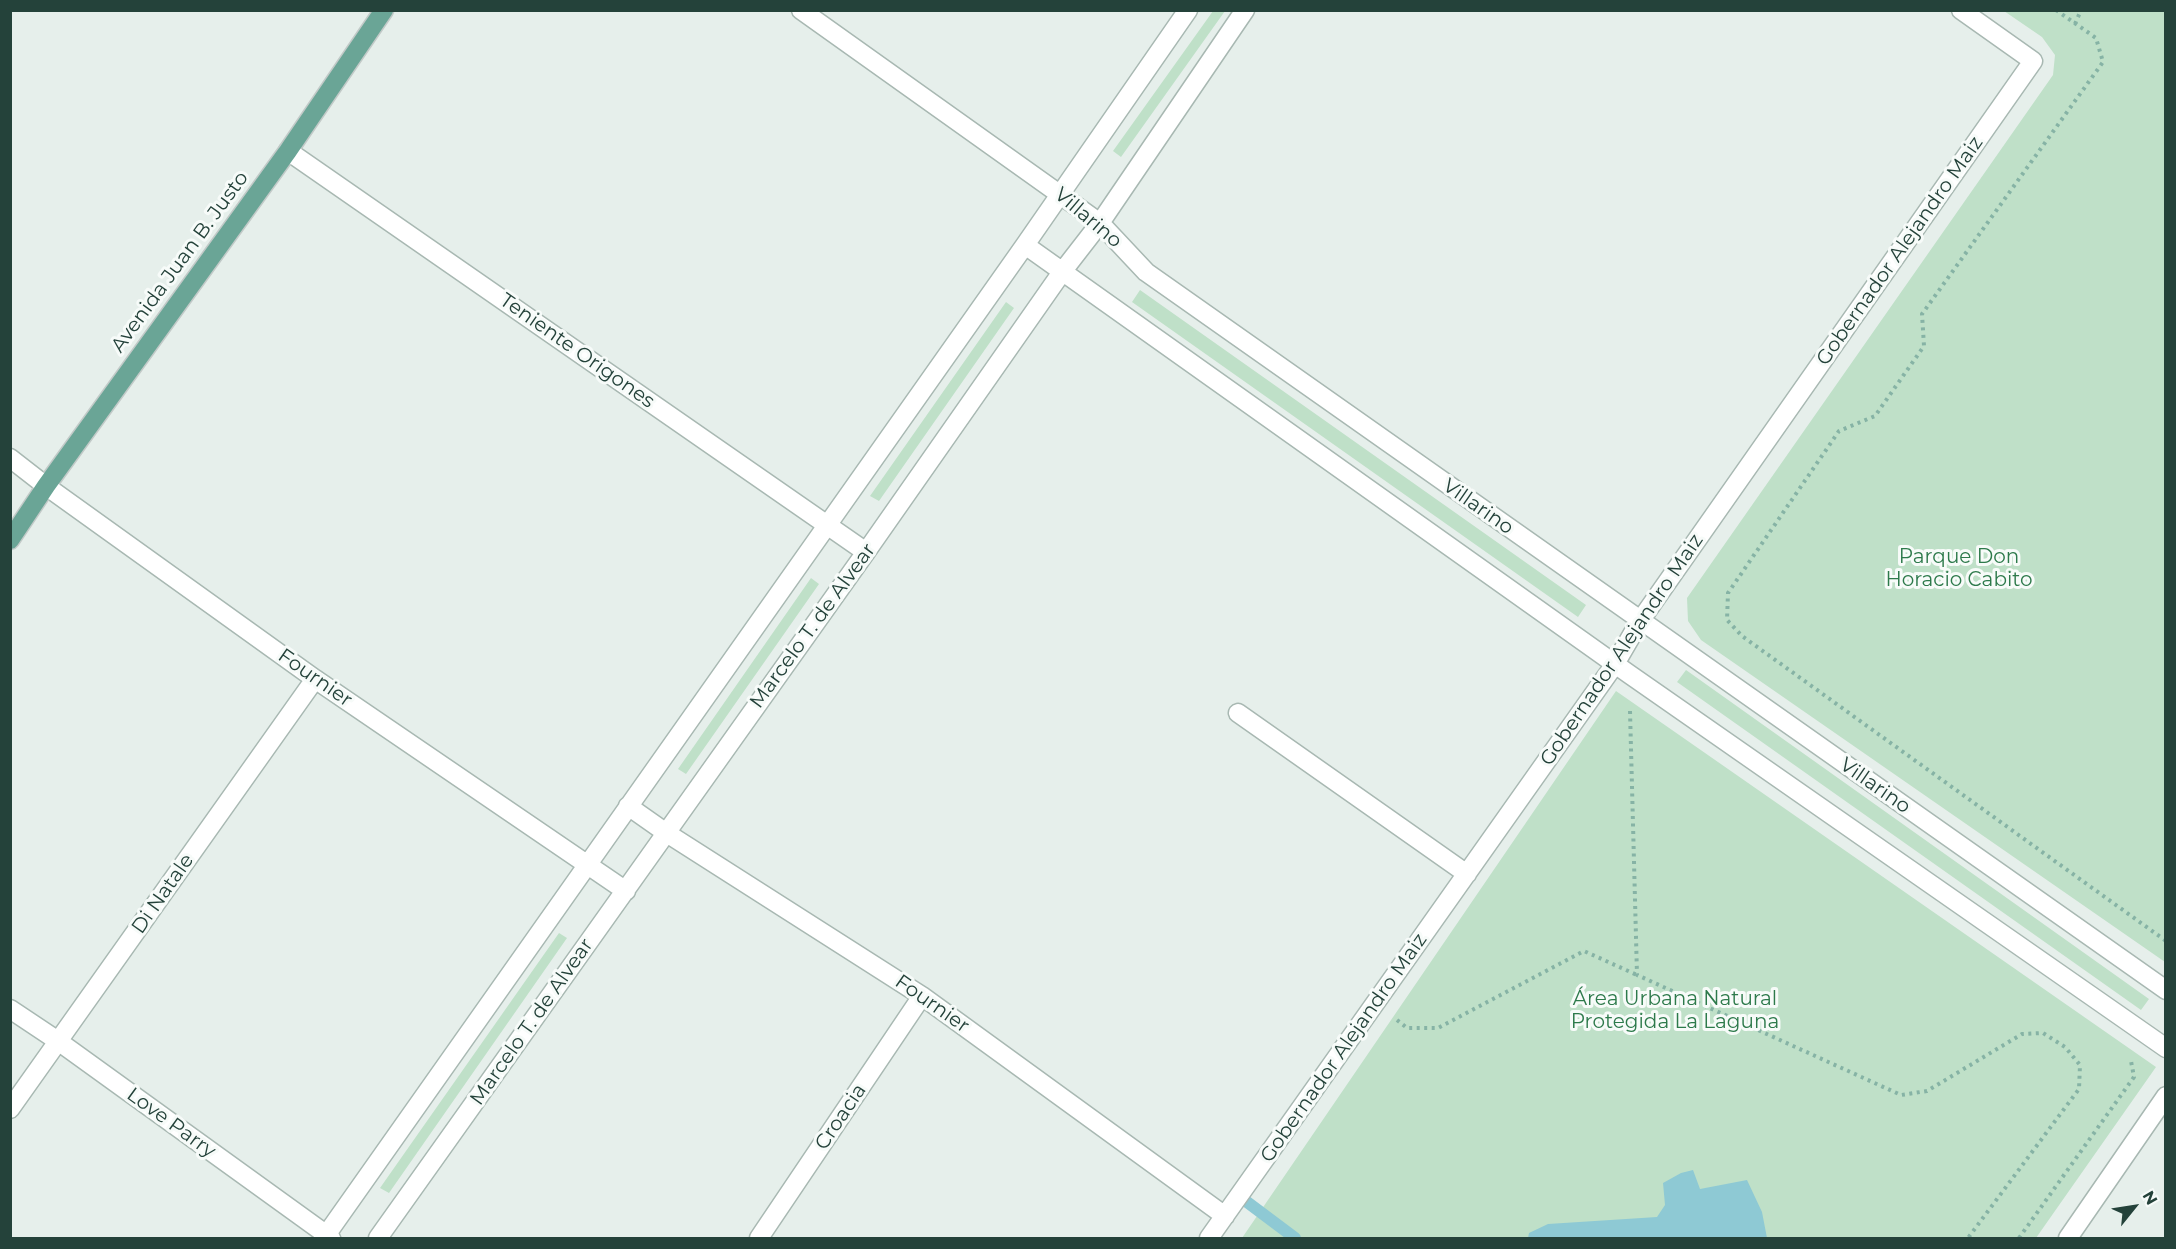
<!DOCTYPE html>
<meta charset="utf-8">
<style>
body{margin:0}
#map{position:relative;width:2176px;height:1249px;overflow:hidden;background:#e6efeb;font-family:Montserrat,sans-serif}
canvas{display:block}
.frame{position:absolute;inset:0;border:12px solid #24423a;pointer-events:none}
.north{position:absolute;left:2104px;top:1177px;width:60px;height:60px;-webkit-text-stroke:4px #f7fbf9;paint-order:stroke;rotate:60deg;font-size:16px;font-weight:700;line-height:24px;text-align:center;color:#24423a}
.north::after{content:'';display:block;margin:auto;width:21px;height:27px;background:#24423a;clip-path:polygon(50% 0,100% 100%,50% 72%,0 100%)}
</style>
<div id="map">
<canvas width="2176" height="1249"></canvas>
<div class="frame"></div>
<div class="north">N</div>
</div>
<script>
const c = document.querySelector('canvas').getContext('2d');
c.lineJoin = 'round';
function fillPath(path, color) {
  c.fillStyle = color;
  c.fill(path, 'evenodd');
}
function shape(rows) {
  const path = new Path2D();
  for (const r of rows) {
    path.moveTo(r[0], r[1]);
    for (let i = 2; i < r.length; i += 2) path.lineTo(r[i], r[i + 1]);
  }
  return path;
}
function strokePath(path, color, width, dash) {
  c.strokeStyle = color;
  c.lineWidth = width;
  c.lineCap = dash ? 'butt' : 'round';
  c.setLineDash(dash || []);
  c.stroke(path);
}
function write(font, color, halo, rows, align = 'center') {
  c.font = font + ' Montserrat,sans-serif';
  c.lineWidth = 6;
  c.setLineDash([]);
  c.textBaseline = 'middle';
  c.strokeStyle = halo;
  c.fillStyle = color;
  for (const [text, x, y, turn = 0] of rows) {
    c.save();
    c.translate(x, y);
    c.rotate((+turn || 0) * Math.PI / 180);
    c.textAlign = isNaN(turn) ? turn : align;
    if (halo) c.strokeText(text, 0, 0);
    c.fillText(text, 0, 0);
    c.restore();
  }
}
fillPath(shape([
 [1213,11,1225,11,1121,157,1113,151],
 [2004,11,2165,11,2165,962,1701,640,1688,621,1687,598,2053,75,2055,55,2042,37],
 [1140,290,1586,605,1578,617,1132,302],
 [1006,302,1014,308,879,501,870,496],
 [811,578,819,584,686,774,678,769],
 [1686,670,2149,999,2141,1010,1677,682],
 [1616,691,2156,1067,2036,1238,1242,1238],
 [559,933,567,938,389,1193,380,1188]
]), '#bfe0c8');
fillPath(shape([
 [1693,1170,1700,1189,1747,1180,1762,1212,1767,1238,1528,1238,1529,1233,1548,1224,1657,1217,1665,1205,1663,1183,1681,1173]
]), '#8ec9d4');
strokePath(shape([
 [1239,1196,1295,1238]
]), '#8ec9d4', 12);
const minor = shape([
 [801,10,1100,223,1146,272,2166,990],
 [288,151,866,552],
 [1025,245,1629,674,2166,1048],
 [10,458,46,486,315,679,626,891],
 [1238,713,1467,874],
 [628,806,665,832,922,996,1225,1216],
 [10,1009,58,1041,331,1238],
 [10,1109,315,679],
 [324,1238,1025,245,1188,10],
 [378,1238,866,552,1062,272,1100,223,1245,10],
 [759,1238,922,996],
 [1209,1238,1615,664,1640,621,2033,61,1961,10],
 [2068,1238,2166,1096]
]);
const major = shape([
 [10,540,46,486,288,151,384,10]
]);
strokePath(minor, '#a8b8b2', 21);
strokePath(major, '#c2cac8', 21);
strokePath(shape([
 [2056,10,2096,38,2103,62,1922,314,1924,346,1875,416,1839,431,1728,593,1727,620,1742,636,2166,941],
 [2075,24,2081,10],
 [1630,711,1637,975,1901,1095,1927,1091,2022,1034,2043,1033,2065,1047,2080,1065,2079,1089,1968,1238],
 [1397,1020,1407,1028,1438,1028,1584,951,1637,975],
 [2019,1238,2134,1077,2131,1061]
]), '#86b3a5', 4, [3, 4.5]);
strokePath(minor, '#fff', 18);
strokePath(major, '#6aa596', 18);
write('20px', '#24423a', '#f7fbf9', [
 ["Villarino",1088,218,40],
 ["Gobernador Alejandro Maiz",1900,251,-55],
 ["Avenida Juan B. Justo",180,262,-54],
 ["Teniente Origones",577,351,35],
 ["Villarino",1478,507,35],
 ["Marcelo T. de Alvear",813,626,-54],
 ["Gobernador Alejandro Maiz",1622,650,-56],
 ["Fournier",315,678,35],
 ["Villarino",1875,786,35],
 ["Di Natale",163,894,-55],
 ["Fournier",932,1004,35],
 ["Marcelo T. de Alvear",532,1022,-55],
 ["Gobernador Alejandro Maiz",1344,1048,-55],
 ["Croacia",841,1117,-56],
 ["Love Parry",171,1123,36]
]);
write('20px', '#2d7a4b', '#f7fbf9', [
 ["Parque Don",1959,557],
 ["Horacio Cabito",1959,580],
 ["Área Urbana Natural",1675,999],
 ["Protegida La Laguna",1675,1022]
]);
</script>
